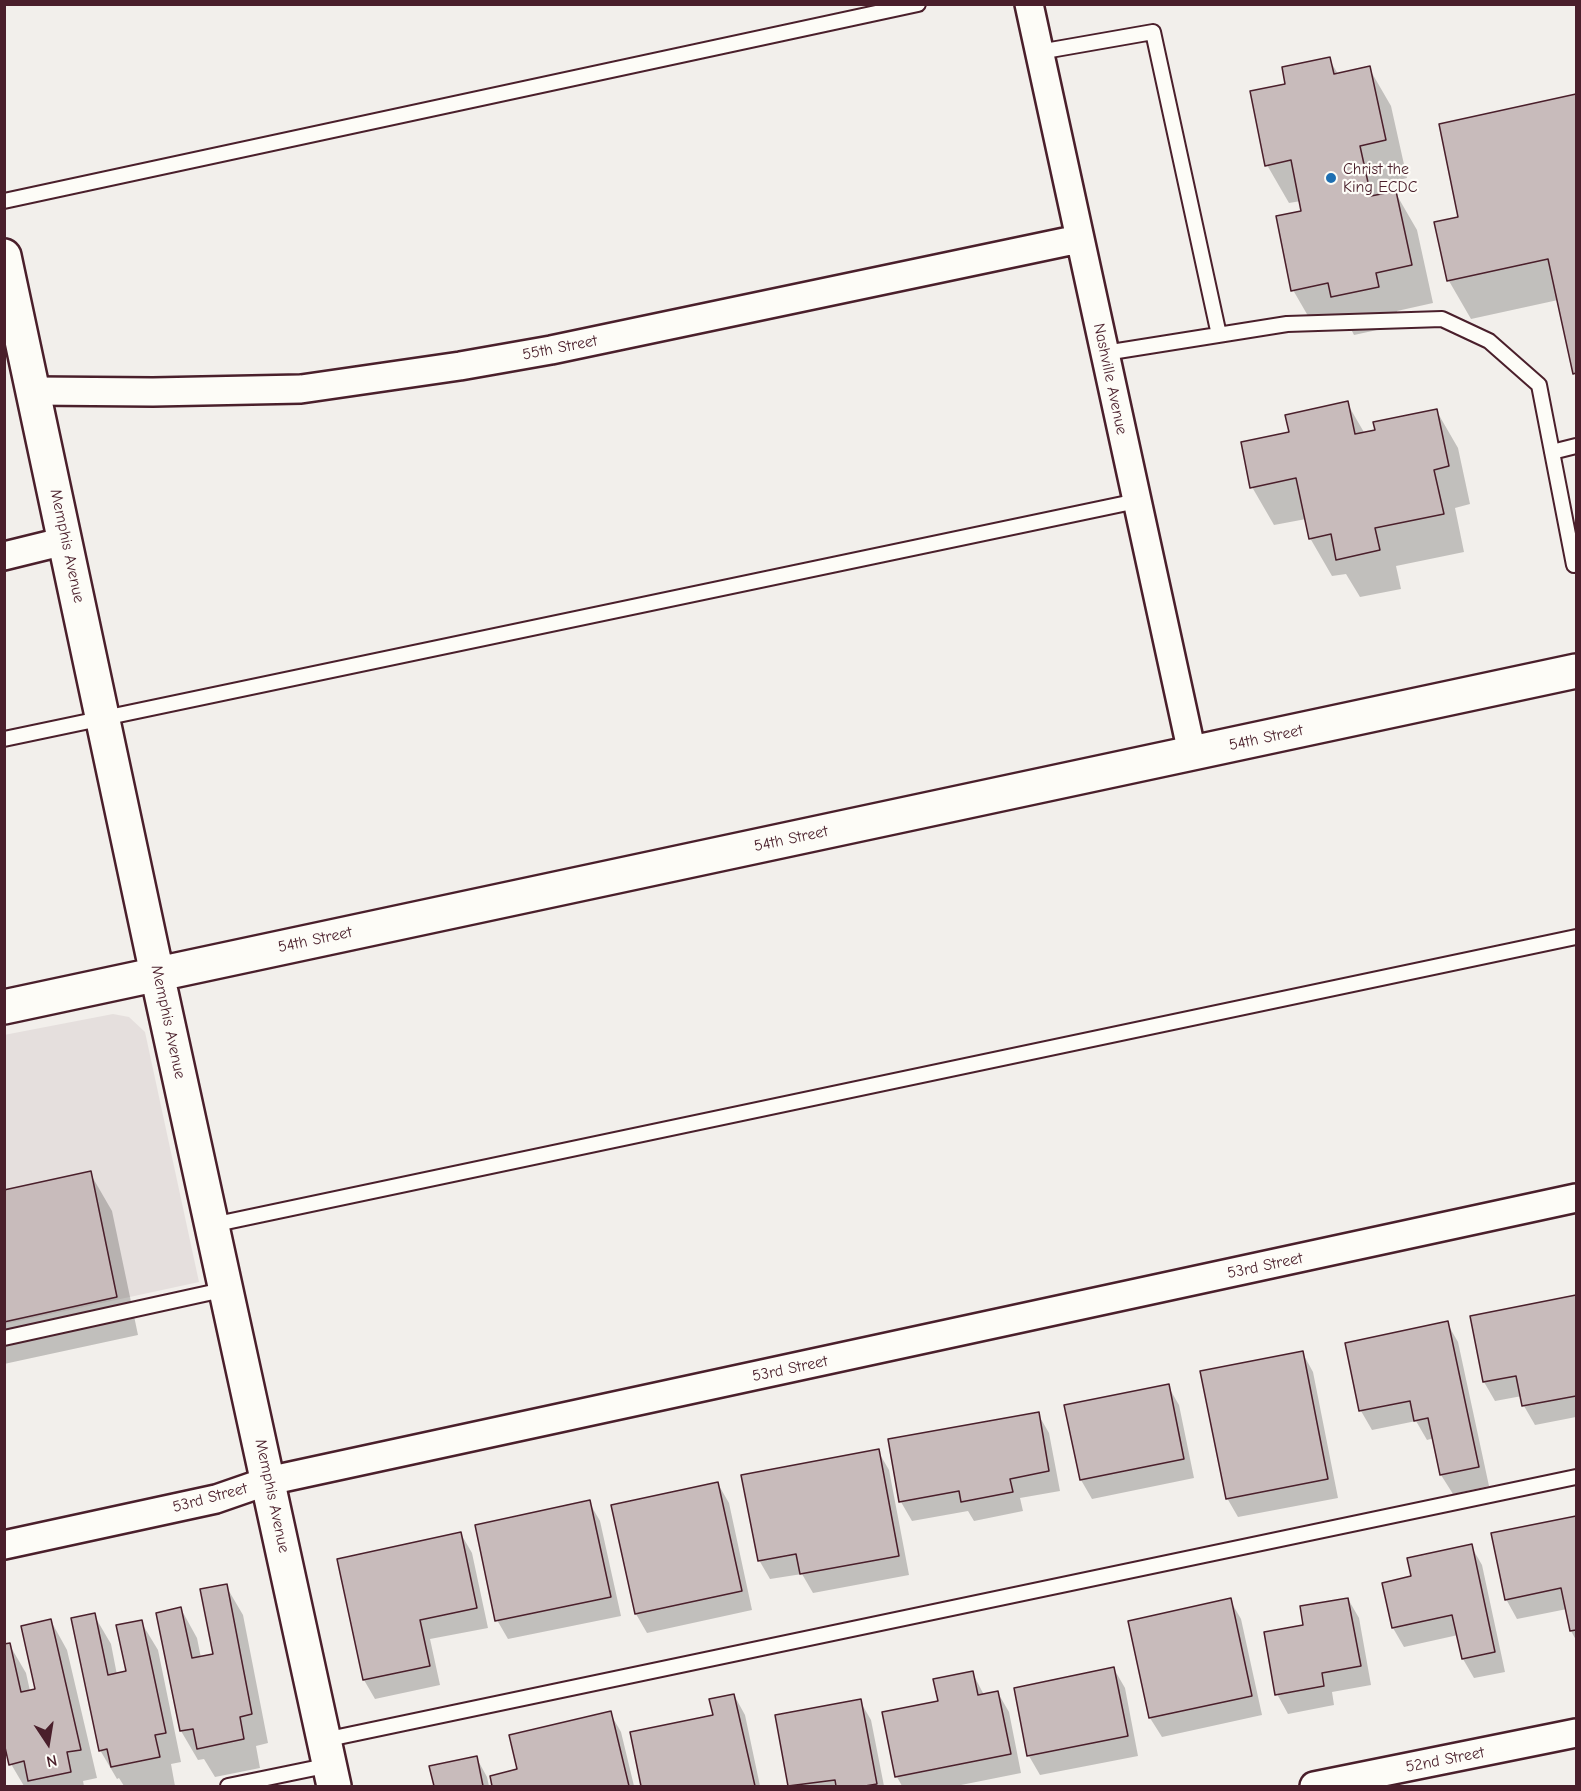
<!DOCTYPE html>
<style>
body{margin:0}
#map{position:relative;width:1581px;height:1791px;overflow:hidden;background:#f2efeb;font-family:"Comic Neue",sans-serif}
canvas{display:block}
.frame{position:absolute;inset:0;border:6px solid #4a1f2b;pointer-events:none}
.north{position:absolute;left:18px;top:1713px;width:60px;height:60px;-webkit-text-stroke:4px #fdfcf7;paint-order:stroke;rotate:168deg;font-size:16px;font-weight:700;line-height:24px;text-align:center;color:#4a1f2b}
.north::after{content:'';display:block;margin:auto;width:21px;height:27px;background:#4a1f2b;clip-path:polygon(50% 0,100% 100%,50% 72%,0 100%)}
</style>
<div id="map">
<canvas width="1581" height="1791"></canvas>
<div class="frame"></div>
<div class="north">N</div>
</div>
<script>
const c = document.querySelector('canvas').getContext('2d');
c.lineJoin = 'round';
function fillPath(path, color) {
  c.fillStyle = color;
  c.fill(path, 'evenodd');
}
function shape(rows) {
  const path = new Path2D();
  for (const r of rows) {
    path.moveTo(r[0], r[1]);
    for (let i = 2; i < r.length; i += 2) path.lineTo(r[i], r[i + 1]);
  }
  return path;
}
function strokePath(path, color, width, dash) {
  c.strokeStyle = color;
  c.lineWidth = width;
  c.lineCap = dash ? 'butt' : 'round';
  c.setLineDash(dash || []);
  c.stroke(path);
}
function write(font, color, halo, rows, align = 'center') {
  c.font = font + ' "Comic Neue",sans-serif';
  c.lineWidth = 4.5;
  c.setLineDash([]);
  c.textBaseline = 'middle';
  c.strokeStyle = halo;
  c.fillStyle = color;
  for (const [text, x, y, turn = 0] of rows) {
    c.save();
    c.translate(x, y);
    c.rotate((+turn || 0) * Math.PI / 180);
    c.textAlign = isNaN(turn) ? turn : align;
    if (halo) c.strokeText(text, 0, 0);
    c.fillText(text, 0, 0);
    c.restore();
  }
}
fillPath(shape([
 [113,1014,129,1017,145,1032,199,1282,5,1324,4,1035]
]), '#e5dfdd');
fillPath(shape([
 [1329,59,1338,74,1369,68,1391,106,1407,178,1381,184,1383,195,1395,192,1417,230,1433,303,1397,311,1400,325,1354,335,1347,321,1315,328,1293,290,1303,212,1301,201,1289,203,1267,165,1287,85],
 [1576,96,1576,377,1558,300,1471,319,1449,281,1436,223,1460,218,1440,125],
 [1347,403,1365,434,1436,410,1458,448,1470,504,1455,508,1464,552,1396,566,1401,589,1360,597,1346,574,1332,576,1310,538,1306,519,1274,525,1252,487,1291,433],
 [90,1173,112,1211,138,1335,4,1364,4,1191],
 [1576,1297,1576,1417,1535,1425,1524,1406,1522,1396,1495,1401,1484,1382,1472,1317],
 [1447,1323,1458,1342,1489,1486,1453,1494,1441,1475,1434,1438,1427,1440,1416,1421,1372,1430,1361,1411,1347,1345],
 [1302,1352,1313,1372,1338,1498,1238,1517,1227,1498],
 [1168,1386,1179,1405,1194,1478,1092,1499,1081,1480,1066,1407],
 [1038,1414,1049,1433,1060,1491,1020,1498,1023,1511,974,1521,968,1511,912,1521,901,1502],
 [878,1451,889,1470,909,1575,813,1593,802,1574,770,1579,759,1560],
 [718,1484,729,1503,752,1610,647,1633,636,1614],
 [589,1502,600,1521,621,1616,508,1639,497,1620],
 [1576,1517,1576,1640,1571,1631,1567,1609,1517,1619,1506,1599,1493,1534],
 [461,1534,472,1553,488,1628,430,1639,440,1685,375,1699,364,1680],
 [1471,1546,1482,1565,1505,1672,1474,1678,1463,1659,1458,1635,1404,1647,1393,1628,1412,1577],
 [226,1586,243,1615,268,1743,256,1746,260,1768,215,1777,204,1759,198,1760,181,1731,158,1614,181,1609,197,1638,201,1658,214,1655],
 [1348,1599,1359,1618,1371,1685,1332,1692,1334,1705,1288,1714,1277,1694,1305,1626],
 [1230,1600,1241,1619,1262,1715,1162,1737,1150,1718],
 [94,1615,111,1644,117,1675,128,1672,141,1622,158,1650,181,1762,171,1764,175,1786,124,1786,119,1778,117,1779,100,1750],
 [51,1621,67,1650,97,1778,83,1781,84,1786,24,1786,11,1764,9,1644,26,1673,30,1691,37,1690],
 [1114,1669,1125,1688,1138,1756,1040,1775,1029,1756,1015,1689],
 [972,1672,984,1695,998,1693,1009,1712,1021,1773,956,1786,902,1786,897,1777,884,1713,940,1702],
 [734,1695,745,1715,760,1786,643,1786,632,1734,715,1716],
 [860,1701,871,1720,884,1786,789,1786,776,1717],
 [610,1713,621,1732,634,1786,494,1786,492,1777,519,1771],
 [476,1757,487,1777,489,1786,435,1786,431,1767]
]), '#0003');
const building = shape([
 [1330,57,1334,74,1370,66,1386,140,1360,146,1371,196,1396,191,1412,265,1376,273,1379,287,1331,297,1328,283,1291,291,1276,216,1301,211,1291,160,1265,166,1250,91,1285,84,1282,67,1330,57],
 [1576,94,1576,373,1573,374,1548,259,1447,281,1434,222,1458,217,1439,124,1576,94],
 [1348,401,1355,434,1375,430,1373,422,1437,409,1449,466,1434,470,1444,514,1375,528,1380,550,1336,560,1331,534,1309,539,1296,478,1250,488,1241,442,1289,432,1285,415,1348,401],
 [91,1171,117,1297,4,1322,4,1190,91,1171],
 [1576,1295,1576,1396,1522,1406,1516,1376,1483,1382,1470,1316,1576,1295],
 [1448,1321,1479,1467,1440,1475,1428,1418,1414,1421,1410,1401,1359,1411,1345,1343,1448,1321],
 [1303,1351,1328,1479,1226,1499,1200,1371,1303,1351],
 [1169,1384,1184,1459,1080,1480,1064,1405,1169,1384],
 [1039,1412,1049,1471,1010,1479,1013,1492,961,1502,959,1491,899,1502,888,1439,1039,1412],
 [879,1449,899,1556,800,1574,796,1554,758,1561,741,1475,879,1449],
 [718,1482,742,1591,635,1614,611,1505,718,1482],
 [590,1500,611,1597,495,1621,475,1525,590,1500],
 [1576,1516,1576,1630,1570,1631,1561,1588,1505,1600,1491,1533,1576,1516],
 [461,1532,477,1608,420,1620,430,1666,363,1680,337,1559,461,1532],
 [1472,1544,1495,1652,1462,1659,1452,1615,1392,1628,1382,1583,1411,1576,1407,1558,1472,1544],
 [227,1584,252,1714,240,1717,244,1739,197,1749,193,1729,180,1731,156,1613,181,1607,192,1658,213,1654,200,1589,227,1584],
 [1231,1598,1252,1696,1149,1718,1128,1621,1231,1598],
 [1348,1598,1361,1666,1322,1673,1324,1686,1275,1695,1264,1632,1303,1625,1300,1606,1348,1598],
 [95,1613,108,1675,126,1671,116,1625,142,1620,166,1733,155,1735,160,1757,111,1767,107,1749,99,1751,71,1618,95,1613],
 [51,1619,81,1750,67,1752,71,1772,28,1781,24,1761,9,1765,4,1743,4,1644,10,1643,21,1692,35,1689,21,1626,51,1619],
 [1114,1667,1128,1736,1027,1756,1014,1688,1114,1667],
 [973,1671,978,1695,998,1691,1011,1754,895,1777,882,1712,938,1701,933,1679,973,1671],
 [734,1694,755,1786,641,1786,630,1732,713,1715,709,1699,734,1694],
 [861,1699,877,1784,865,1786,836,1786,835,1780,788,1786,775,1715,861,1699],
 [611,1711,629,1786,492,1786,490,1776,517,1769,509,1735,611,1711],
 [477,1756,483,1786,432,1786,434,1786,429,1766,477,1756]
]);
fillPath(building, '#c8bbbb');
strokePath(building, '#4a1f2b', 1.5);
const service = shape([
 [1039,52,1153,32,1219,335],
 [4,201,918,4],
 [1105,353,1287,324,1442,319,1489,341,1539,385,1574,565,1576,564],
 [1552,452,1576,446],
 [4,739,1137,501],
 [212,1225,1576,937],
 [4,1338,227,1289],
 [324,1740,1576,1477],
 [228,1786,330,1765]
]);
const minor = shape([
 [1029,4,1192,753],
 [34,391,153,392,301,389,460,366,551,350,1079,239],
 [4,556,65,541],
 [4,1545,216,1499,268,1481,1576,1198],
 [1314,1786,1576,1733]
]);
const tertiary = shape([
 [4,256,157,974,334,1786],
 [4,1007,1576,671]
]);
strokePath(service, '#4a1f2b', 18);
strokePath(minor, '#4a1f2b', 32);
strokePath(tertiary, '#4a1f2b', 38);
strokePath(service, '#fdfcf7', 14);
strokePath(minor, '#fdfcf7', 27);
strokePath(tertiary, '#fdfcf7', 33);
for (const [x, y, r, color] of [
 [1331,178,6,"#1f6fb2"]
]) {
  const dot = new Path2D();
  dot.arc(x, y, r, 0, 2 * Math.PI);
  c.fillStyle = color;
  c.fill(dot);
  strokePath(dot, '#fdfcf7', 2);
}
write('16px', '#4a1f2b', '#fdfcf7', [
 ["Christ the",1343,169],
 ["King ECDC",1343,187]
], 'left');
write('16px', '#4a1f2b', '#fdfcf7', [
 ["55th Street",560,348,-11],
 ["Nashville Avenue",1110,379,78],
 ["Memphis Avenue",67,546,78],
 ["54th Street",1266,738,-12],
 ["54th Street",791,839,-12],
 ["54th Street",315,940,-12],
 ["Memphis Avenue",168,1022,78],
 ["53rd Street",1265,1266,-12],
 ["53rd Street",790,1369,-12],
 ["Memphis Avenue",272,1496,78],
 ["53rd Street",210,1498,-15],
 ["52nd Street",1445,1760,-11]
]);
</script>
